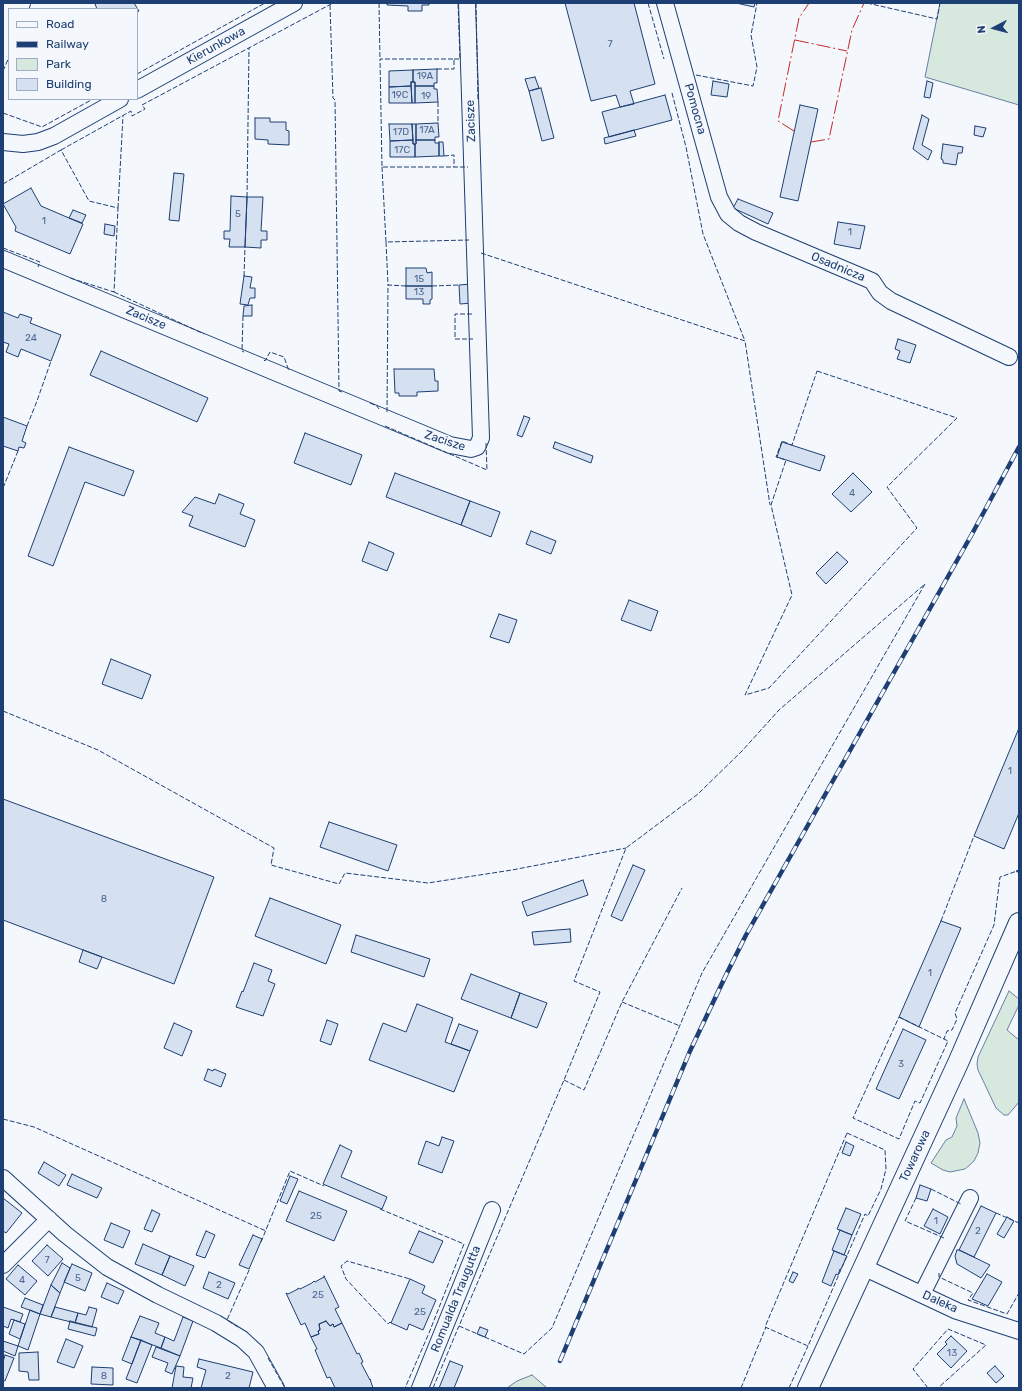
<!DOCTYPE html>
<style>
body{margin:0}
#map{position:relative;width:1022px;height:1391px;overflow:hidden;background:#f4f7fb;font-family:Rubik,sans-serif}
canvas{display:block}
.frame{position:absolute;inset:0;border:4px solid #1d3f73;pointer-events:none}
.legend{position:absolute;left:8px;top:8px;width:130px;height:92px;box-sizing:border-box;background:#f4f7fb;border:1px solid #9eadc5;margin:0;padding:5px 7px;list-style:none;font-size:12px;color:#1d3f73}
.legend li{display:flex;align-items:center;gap:8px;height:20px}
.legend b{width:20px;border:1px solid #9eadc5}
.north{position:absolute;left:974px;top:8px;width:40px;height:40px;-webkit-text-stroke:3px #f4f7fb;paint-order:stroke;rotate:264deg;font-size:11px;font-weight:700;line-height:16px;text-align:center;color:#1d3f73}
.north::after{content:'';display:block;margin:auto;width:14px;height:18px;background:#1d3f73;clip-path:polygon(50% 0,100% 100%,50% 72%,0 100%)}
</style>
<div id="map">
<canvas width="1022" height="1391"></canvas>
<div class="frame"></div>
<ul class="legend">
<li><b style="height:5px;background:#f4f7fb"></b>Road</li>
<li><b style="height:5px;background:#1d3f73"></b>Railway</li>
<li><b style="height:11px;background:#d7e8df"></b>Park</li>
<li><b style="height:11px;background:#d5e0f0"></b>Building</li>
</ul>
<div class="north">N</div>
</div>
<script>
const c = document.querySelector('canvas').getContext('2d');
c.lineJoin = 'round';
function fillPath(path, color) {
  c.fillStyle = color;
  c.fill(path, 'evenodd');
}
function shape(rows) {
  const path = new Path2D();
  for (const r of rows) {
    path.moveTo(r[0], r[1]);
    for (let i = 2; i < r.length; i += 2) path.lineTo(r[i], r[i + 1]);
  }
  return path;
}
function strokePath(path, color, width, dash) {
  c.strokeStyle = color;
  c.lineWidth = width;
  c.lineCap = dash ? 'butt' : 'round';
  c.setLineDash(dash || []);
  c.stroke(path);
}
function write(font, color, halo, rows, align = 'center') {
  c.font = font + ' Rubik,sans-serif';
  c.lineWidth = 3;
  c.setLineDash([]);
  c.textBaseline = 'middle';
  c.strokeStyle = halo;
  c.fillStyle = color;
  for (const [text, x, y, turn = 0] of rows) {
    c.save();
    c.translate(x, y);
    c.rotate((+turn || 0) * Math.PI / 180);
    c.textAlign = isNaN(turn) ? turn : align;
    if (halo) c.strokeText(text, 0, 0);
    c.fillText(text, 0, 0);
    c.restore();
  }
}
const green = shape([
 [940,3,1019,3,1019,105,925,77,940,3],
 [1009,991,1019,999,1019,1005,1007,1030,1019,1040,1019,1102,1008,1115,1004,1115,996,1108,978,1070,977,1064,978,1057,1009,991],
 [964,1099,978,1133,980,1143,978,1153,974,1161,965,1169,950,1172,943,1170,931,1163,946,1140,952,1137,957,1126,956,1118,964,1099],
 [532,1375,547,1388,507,1388,517,1381,532,1375]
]);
fillPath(green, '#d7e8df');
strokePath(green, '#687fa3', 1);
const building = shape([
 [97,3,134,3,139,11,137,12,137,9,97,9,95,4,97,3],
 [387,3,430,3,429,3,429,5,422,5,422,11,408,11,408,6,387,5,387,3],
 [565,3,634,3,655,84,630,91,634,104,620,107,616,95,591,101,565,3],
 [736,3,755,3,754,7,736,3],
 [437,69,437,83,434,83,434,86,415,86,415,82,413,82,413,70,437,69],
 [413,70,413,82,411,82,411,86,389,87,389,71,413,70],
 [535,77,539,88,529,91,525,79,535,77],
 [713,81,729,84,727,97,711,95,713,81],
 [927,81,933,83,930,98,924,97,927,81],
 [411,82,415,82,415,103,412,103,411,82],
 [411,86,412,103,389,103,389,87,411,86],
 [415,86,434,86,434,89,437,89,438,102,415,103,415,86],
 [541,88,554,138,542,141,529,91,541,88],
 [665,95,672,120,609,137,602,112,665,95],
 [800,105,818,109,798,201,780,197,800,105],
 [922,115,929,119,922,145,932,151,928,160,913,149,922,115],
 [255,118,270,118,270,122,286,122,286,130,289,131,289,145,268,144,268,140,255,139,255,118],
 [438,123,439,137,435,137,435,140,416,140,416,124,438,123],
 [389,124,412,124,413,140,390,141,389,124],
 [412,124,416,124,416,144,413,144,412,124],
 [975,126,986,128,983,137,974,135,975,126],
 [634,130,636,136,605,144,604,138,634,130],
 [413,140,413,144,415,144,415,157,390,157,390,141,413,140],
 [416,140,435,140,435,143,439,143,439,156,415,157,415,144,416,144,416,140],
 [439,142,443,142,444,156,439,156,439,142],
 [943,144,963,147,962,153,958,153,956,165,943,163,943,160,941,159,943,144],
 [174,173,184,174,179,221,169,220,174,173],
 [31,188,41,206,83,224,70,254,15,231,16,227,3,204,31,188],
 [231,196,247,197,245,247,229,247,230,239,224,239,224,231,230,231,231,196],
 [247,197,263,197,261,231,267,231,267,240,261,240,261,248,245,247,247,197],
 [738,199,773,213,768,224,733,208,738,199],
 [73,210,86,215,82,223,69,218,73,210],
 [838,222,865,226,860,249,834,244,838,222],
 [105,224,115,226,114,236,104,234,105,224],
 [406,268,426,268,427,273,432,272,432,286,406,286,406,268],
 [244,276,252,277,250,288,255,288,255,298,250,298,248,305,240,304,244,276],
 [472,284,472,303,460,304,459,285,472,284],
 [406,286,432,286,432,299,430,300,430,304,423,304,423,299,406,299,406,286],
 [252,305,252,316,243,316,244,306,252,305],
 [3,312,18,318,20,314,32,318,30,323,61,335,51,361,21,349,18,357,6,352,9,344,3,342,3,312],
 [898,339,916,345,910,363,897,359,900,351,895,349,898,339],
 [101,351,208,398,197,422,90,375,101,351],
 [394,369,434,369,435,381,438,381,438,391,417,392,417,396,399,396,399,393,395,393,394,369],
 [524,416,530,418,522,437,517,435,524,416],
 [3,417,27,426,22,441,26,443,24,448,19,447,18,451,3,446,3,417],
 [305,433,362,455,351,485,294,463,305,433],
 [555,442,593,456,591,463,553,448,555,442],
 [782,442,825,456,820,471,777,457,782,442],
 [69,447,134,471,124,496,85,482,53,566,28,556,69,447],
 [395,473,470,501,461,525,386,497,395,473],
 [853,473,872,492,851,512,832,494,853,473],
 [219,494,244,504,240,514,255,520,245,547,189,526,193,516,182,512,195,497,215,504,219,494],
 [470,501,500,512,491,537,461,525,470,501],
 [531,531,556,541,551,554,526,544,531,531],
 [369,542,394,553,387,571,362,561,369,542],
 [837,552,848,562,826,584,816,573,837,552],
 [629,600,658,611,651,631,621,620,629,600],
 [499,614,517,620,509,643,490,637,499,614],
 [111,659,151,675,142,699,102,684,111,659],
 [1019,728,1019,813,1004,849,974,836,1019,728],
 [3,799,214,877,174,984,3,920,3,799],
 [329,822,397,845,388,871,320,847,329,822],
 [633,865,645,870,622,921,611,916,633,865],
 [583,880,588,895,527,916,522,902,583,880],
 [270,898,341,925,326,964,255,936,270,898],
 [941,921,961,928,919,1027,899,1017,941,921],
 [570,929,571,942,534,945,532,932,570,929],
 [356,935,430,959,424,977,351,952,356,935],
 [83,950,102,957,97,969,79,962,83,950],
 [254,963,272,970,268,981,275,984,263,1016,236,1007,242,991,243,992,254,963],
 [471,974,520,993,511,1018,461,999,471,974],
 [520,993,547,1003,537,1028,511,1018,520,993],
 [417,1004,453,1018,445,1042,470,1051,454,1092,369,1060,383,1023,406,1032,417,1004],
 [327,1020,338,1024,331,1045,320,1041,327,1020],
 [174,1023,192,1031,182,1056,164,1048,174,1023],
 [459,1024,478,1031,470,1051,451,1044,459,1024],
 [903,1029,926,1040,899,1099,876,1089,903,1029],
 [208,1069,213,1071,214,1069,226,1074,221,1087,204,1080,208,1069],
 [442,1137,454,1141,442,1173,418,1164,426,1141,439,1146,442,1137],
 [846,1142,854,1146,850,1156,842,1153,846,1142],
 [340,1145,352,1151,341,1177,387,1197,382,1209,323,1184,340,1145],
 [44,1162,66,1175,59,1186,38,1173,44,1162],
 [72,1174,102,1188,97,1198,67,1185,72,1174],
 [290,1176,298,1179,287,1204,280,1201,290,1176],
 [920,1185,931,1189,927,1201,916,1198,920,1185],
 [299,1191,347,1211,334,1241,286,1221,299,1191],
 [3,1198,22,1213,6,1233,3,1231,3,1198],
 [981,1206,996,1213,974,1257,959,1250,981,1206],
 [846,1208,861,1214,852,1235,837,1229,846,1208],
 [933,1209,948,1217,940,1234,924,1226,933,1209],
 [152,1210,160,1214,152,1232,144,1229,152,1210],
 [1007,1217,1014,1221,1004,1238,997,1234,1007,1217],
 [111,1223,130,1231,123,1248,104,1240,111,1223],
 [840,1230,852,1235,844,1255,832,1250,840,1230],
 [206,1231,215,1235,205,1258,196,1255,206,1231],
 [419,1231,443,1241,433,1263,409,1253,419,1231],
 [253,1235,262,1239,249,1269,239,1265,253,1235],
 [143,1244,170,1256,162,1275,135,1264,143,1244],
 [47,1245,63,1259,48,1276,32,1261,47,1245],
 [957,1250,959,1250,990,1265,981,1278,957,1264,955,1256,957,1250],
 [834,1251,847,1256,841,1269,840,1269,838,1275,836,1274,831,1286,822,1282,834,1251],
 [170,1256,194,1266,185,1286,162,1275,170,1256],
 [62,1263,70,1268,60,1293,51,1285,62,1263],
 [72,1264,92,1273,85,1291,64,1282,72,1264],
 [18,1265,37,1281,25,1295,6,1279,18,1265],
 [209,1272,235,1283,228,1299,203,1288,209,1272],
 [793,1272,798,1274,793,1283,789,1281,793,1272],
 [987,1274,1002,1282,988,1306,972,1299,987,1274],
 [324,1276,339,1307,335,1309,342,1323,334,1327,333,1324,330,1326,326,1321,319,1324,320,1330,318,1331,319,1334,311,1337,305,1323,301,1325,286,1293,288,1294,298,1289,298,1288,300,1289,312,1283,314,1281,315,1282,324,1277,324,1276],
 [410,1279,425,1286,422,1293,436,1300,423,1330,409,1324,407,1330,391,1323,410,1279],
 [107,1283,124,1291,118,1304,101,1297,107,1283],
 [51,1285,60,1293,51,1317,40,1314,51,1285],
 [25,1298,43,1305,40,1314,21,1307,25,1298],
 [3,1307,23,1314,20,1322,11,1319,8,1328,3,1326,3,1307],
 [55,1307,78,1313,75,1323,51,1317,55,1307],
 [89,1307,97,1309,92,1327,75,1323,78,1313,86,1315,89,1307],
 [30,1310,40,1314,28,1350,18,1346,30,1310],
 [140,1316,159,1323,155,1333,165,1337,161,1348,131,1337,140,1316],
 [183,1317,193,1321,180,1356,161,1348,165,1337,174,1341,183,1317],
 [14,1320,25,1324,20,1339,9,1334,14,1320],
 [70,1321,97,1328,95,1336,68,1329,70,1321],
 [326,1321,330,1326,333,1324,334,1327,342,1323,357,1354,359,1353,363,1362,361,1363,370,1380,370,1379,373,1388,335,1388,330,1377,327,1378,315,1350,317,1349,311,1337,319,1334,318,1331,320,1330,319,1324,326,1321],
 [480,1327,488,1330,485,1337,477,1334,480,1327],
 [951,1336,967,1351,951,1368,937,1354,947,1344,945,1342,951,1336],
 [131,1337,141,1340,132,1364,122,1360,131,1337],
 [66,1339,83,1346,74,1368,57,1362,66,1339],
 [141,1340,152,1345,137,1383,126,1379,141,1340],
 [3,1341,18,1346,15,1356,3,1351,3,1341],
 [156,1347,180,1356,172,1374,165,1371,168,1363,152,1357,156,1347],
 [38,1352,39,1380,29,1380,28,1372,19,1371,19,1353,38,1352],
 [5,1355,14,1358,5,1381,3,1380,3,1362,5,1355],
 [199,1359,253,1372,249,1388,201,1388,206,1370,197,1367,199,1359],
 [450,1361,463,1366,454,1388,439,1388,450,1361],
 [176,1366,184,1367,183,1377,193,1378,191,1388,172,1388,176,1366],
 [995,1366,1004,1376,996,1383,987,1373,995,1366],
 [92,1367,113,1368,113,1385,91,1384,92,1367]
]);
fillPath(building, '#d5e0f0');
strokePath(building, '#1d3f73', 1);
const minor = shape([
 [665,3,719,197,728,214,739,223,756,232,872,281,880,293,891,301,1009,357],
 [137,90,294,3],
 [3,142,23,144,38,142,54,136,120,99],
 [3,259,450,445,471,449,477,447,481,438,467,3],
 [3,1178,65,1234,107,1267,158,1295,216,1323,242,1339,256,1352,276,1388],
 [3,1265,49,1219],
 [863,1267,957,1311,1019,1331],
 [922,1294,970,1198],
 [420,1388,492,1210]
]);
const major = shape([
 [808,1388,958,1063,1019,923]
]);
strokePath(minor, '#1d3f73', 18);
strokePath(major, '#1d3f73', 22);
strokePath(minor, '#f4f7fb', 16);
strokePath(major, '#f4f7fb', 20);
const rail = shape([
 [560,1361,690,1051,726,975,746,935,972,534,1019,447]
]);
strokePath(rail, '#1d3f73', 4.5);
strokePath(rail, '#f4f7fb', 3, [9]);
strokePath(shape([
 [379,3,380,59],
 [476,3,478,101],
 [648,3,664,59],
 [867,3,937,19,940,3],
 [330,5,333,98,335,100,339,391,342,392],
 [29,9,31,3],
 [454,59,460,59,458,3],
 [437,69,454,69,454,59,380,59,382,167,468,167],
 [3,71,9,57],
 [137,74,265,3],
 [696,75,753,86,757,67,751,35,757,3],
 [672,93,686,147,703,234,745,341],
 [438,102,438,123],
 [3,113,42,127,93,99],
 [61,150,131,111,132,116,145,109,142,105,333,3],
 [444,156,454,155,454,167],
 [382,167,386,242,469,240],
 [3,184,61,150,89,201,118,208,114,292,70,278],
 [247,197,249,48],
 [118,208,123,116],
 [386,242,388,285,406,286],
 [3,248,40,262,38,267],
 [481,253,745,341,770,505],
 [244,276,245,247],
 [432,286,459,285],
 [114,292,204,334],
 [472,314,455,314,455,339,473,339],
 [243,316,242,351,244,352],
 [264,360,265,361,270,352,284,357,289,371],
 [817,371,957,418,887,487,917,528,769,688,745,695,792,595,771,505,786,460,776,457,782,441,792,445,817,371],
 [370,403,377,406,379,409],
 [387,412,388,285],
 [27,426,37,401,51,361],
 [385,426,487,470,486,443],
 [3,488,18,451],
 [925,584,702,973,552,1328,524,1354,459,1326,564,1080,600,992,574,981,626,848,698,794,742,751,779,710,925,584],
 [3,711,98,750,274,848,271,865,339,884,345,873,428,883,512,870,626,848],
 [941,921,974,836],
 [622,1002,680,1026],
 [899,1017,948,1041,920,1103,915,1101,899,1139,853,1118,899,1017],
 [943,1038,944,1039,947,1031,952,1030,957,1019,955,1013,994,925,1000,877,1017,871],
 [564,1080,584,1090,622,1002,682,888],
 [3,1119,34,1127,266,1231],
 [847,1133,885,1150,886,1169,881,1189,868,1216,865,1214,808,1346,765,1327,847,1133],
 [931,1189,961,1204],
 [916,1198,905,1221,944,1238],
 [380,1209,464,1244,429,1333,405,1388],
 [996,1213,1019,1223],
 [261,1242,290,1171,324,1186],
 [939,1273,939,1277,973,1293,968,1300,1007,1314,1019,1293],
 [391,1323,390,1322,388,1324,346,1279,341,1266,347,1261,410,1279],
 [238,1327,227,1320,250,1268],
 [268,1358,285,1388],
 [433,1388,459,1326],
 [741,1388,766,1327],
 [789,1388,808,1346],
 [928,1388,913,1369,948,1329,986,1345,938,1388]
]), '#1d3f73', 1, [5, 2]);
strokePath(shape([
 [1017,871,1019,872]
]), '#1d3f73', 2);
strokePath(shape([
 [795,40,847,51],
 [794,131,778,121,799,18,809,3],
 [811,142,829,139,852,30,864,3]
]), '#c62828', 1, [14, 3, 2, 3]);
write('10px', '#4b6792', null, [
 ["7",610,44],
 ["19A",425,76],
 ["19C",400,95],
 ["19",426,96],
 ["17A",427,130],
 ["17D",401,132],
 ["17C",402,150],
 ["5",238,214],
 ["1",44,221],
 ["1",850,232],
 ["15",419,279],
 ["13",419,292],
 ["24",31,338],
 ["4",852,493],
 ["1",1010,771],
 ["8",104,899],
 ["1",930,973],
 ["3",901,1064],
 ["25",316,1216],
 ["1",936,1221],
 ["2",978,1231],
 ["7",47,1260],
 ["5",78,1278],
 ["4",22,1280],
 ["2",219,1285],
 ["25",318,1295],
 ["25",420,1312],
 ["13",952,1353],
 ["8",104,1376],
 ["2",228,1376]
]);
write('12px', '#1d3f73', '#f4f7fb', [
 ["Kierunkowa",216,46,-29],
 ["Pomocna",695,109,74],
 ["Zacisze",471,121,-92],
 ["Osadnicza",838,267,23],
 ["Zacisze",146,318,23],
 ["Zacisze",445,441,18],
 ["Towarowa",915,1156,-65],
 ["Romualda Traugutta",456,1299,-68],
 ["Daleka",940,1302,24]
]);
</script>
